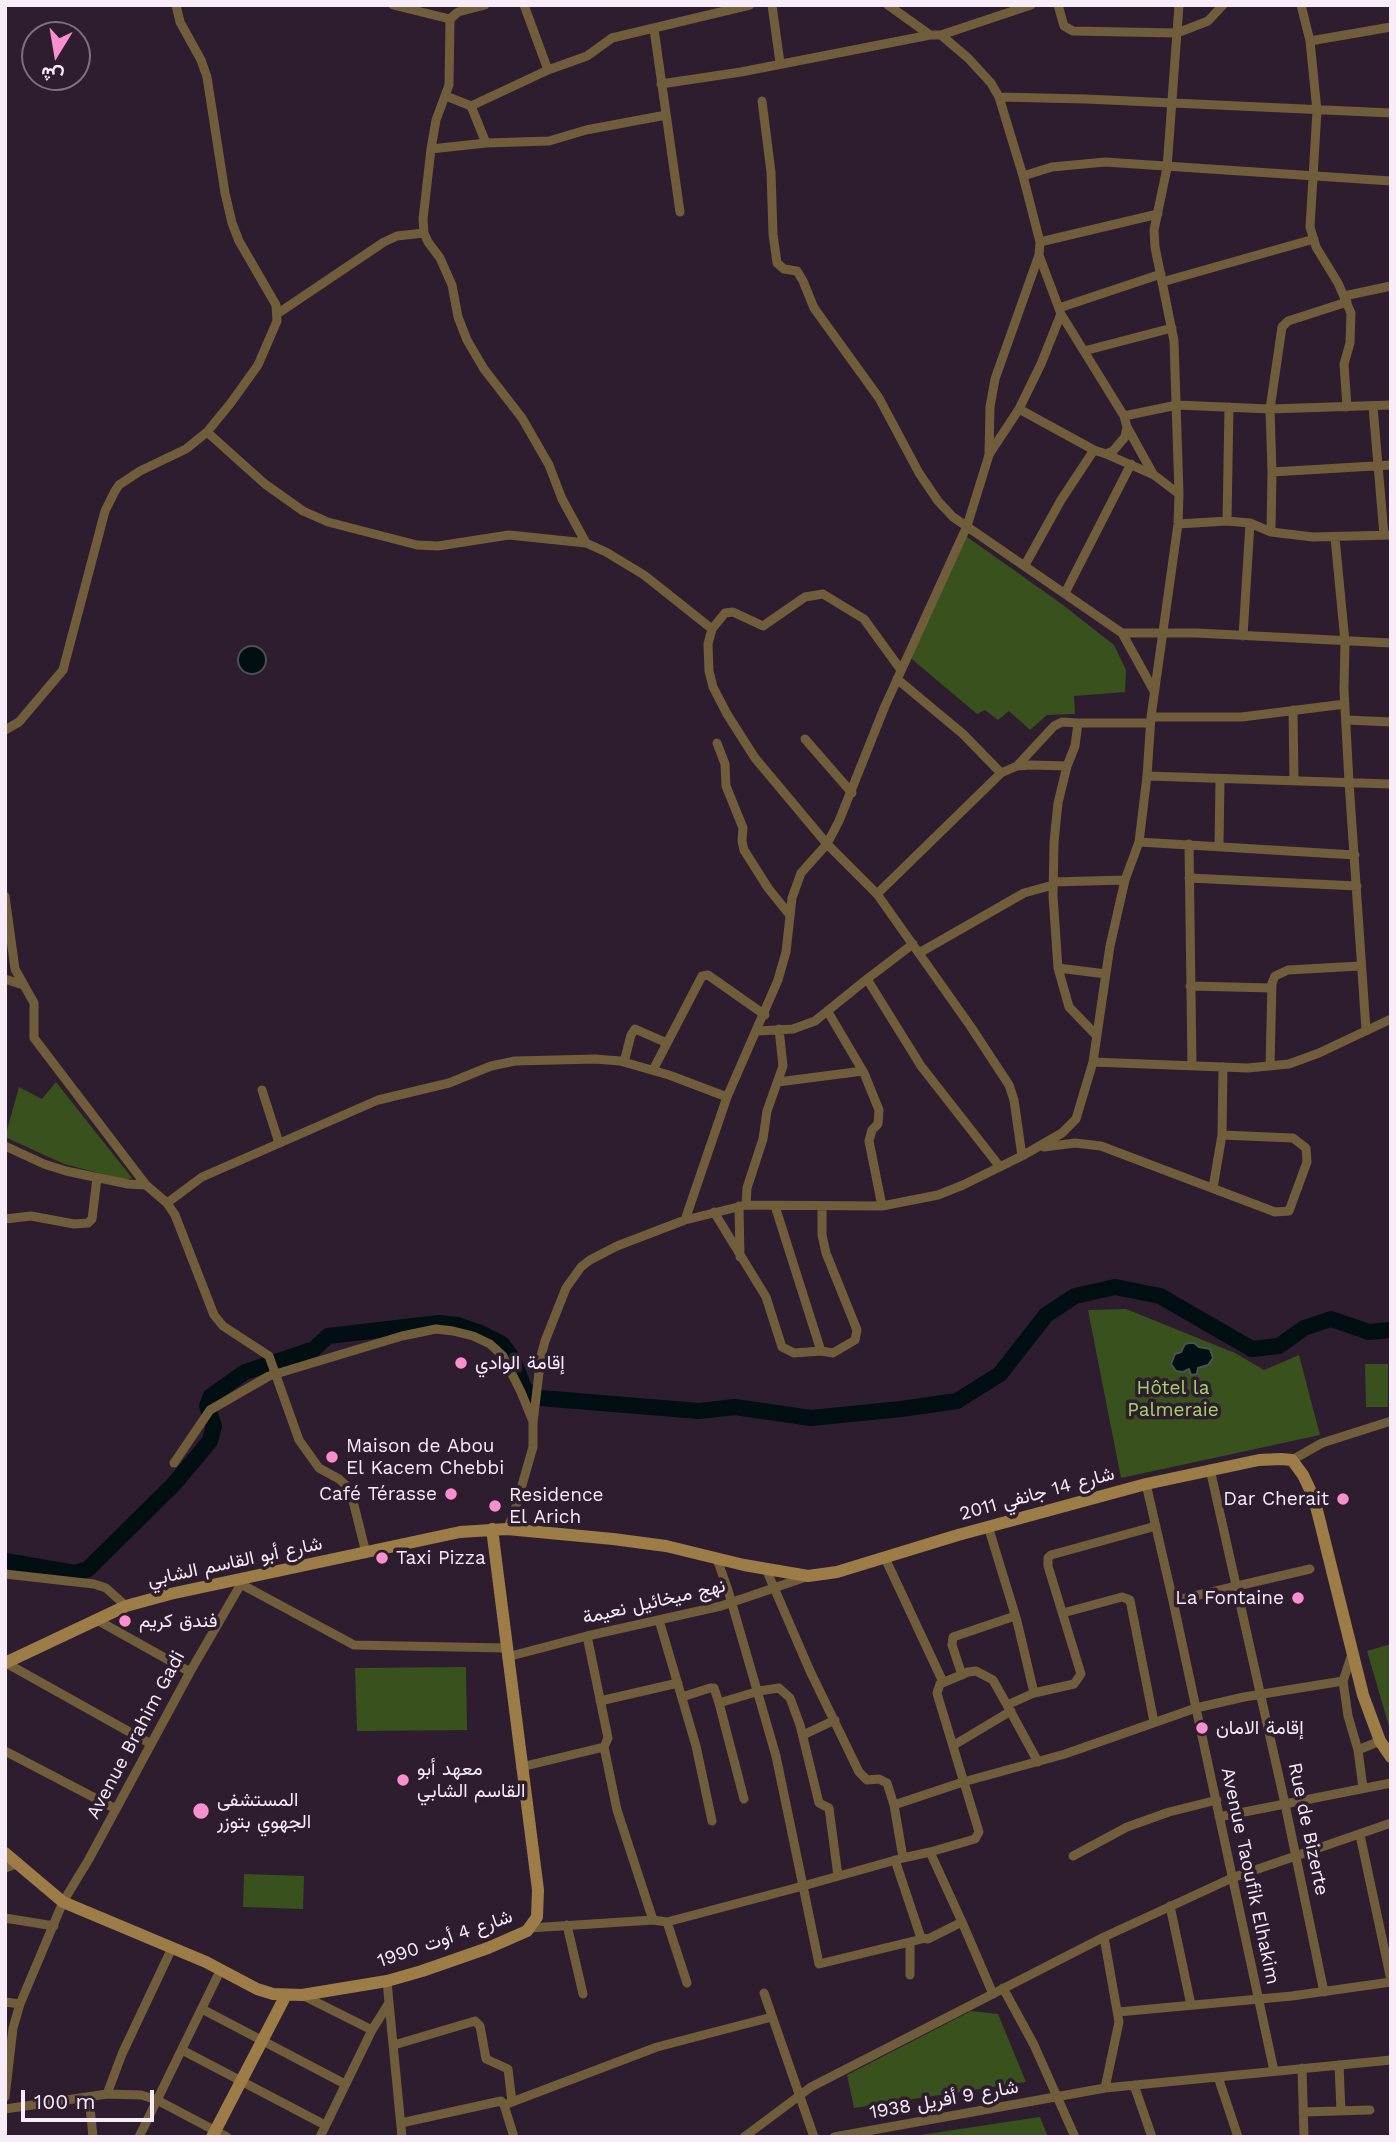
<!DOCTYPE html>
<meta charset="utf-8">
<style>
body{margin:0}
#map{position:relative;width:1396px;height:2142px;overflow:hidden;background:#2e1c2f;font-family:"Work Sans",Vazirmatn,sans-serif}
canvas{display:block}
.frame{position:absolute;inset:0;border:7px solid #f8ecf8;pointer-events:none}
.north{position:absolute;left:21px;top:21px;width:70px;height:70px;box-sizing:border-box;background:#2e1c2f;border:2px solid #7f6f7f;border-radius:50%;rotate:191deg;font-size:19px;font-weight:700;line-height:28px;text-align:center;color:#f8ecf8}
.north::after{content:'';display:block;margin:auto;width:24px;height:32px;background:#f790cd;clip-path:polygon(50% 0,100% 100%,50% 72%,0 100%)}
.scale{position:absolute;left:21px;top:2090px;width:133px;height:32px;box-sizing:border-box;border:4px solid #f8ecf8;border-top:0;padding-left:9px;font-size:21px;line-height:24px;white-space:nowrap;color:#f8ecf8;-webkit-text-stroke:5px #2e1c2f;paint-order:stroke}
</style>
<div id="map">
<canvas width="1396" height="2142"></canvas>
<div class="frame"></div>
<div class="north">ش</div>
<div class="scale">100 m</div>
</div>
<script>
const c = document.querySelector('canvas').getContext('2d');
c.lineJoin = 'round';
function fillPath(path, color) {
  c.fillStyle = color;
  c.fill(path, 'evenodd');
}
function shape(rows) {
  const path = new Path2D();
  for (const r of rows) {
    if (r.length === 3) {
      path.moveTo(r[0] + r[2], r[1]);
      path.arc(r[0], r[1], r[2], 0, 2 * Math.PI);
      continue;
    }
    path.moveTo(r[0], r[1]);
    for (let i = 2; i < r.length; i += 2) path.lineTo(r[i], r[i + 1]);
  }
  return path;
}
function strokePath(path, color, width, dash) {
  c.strokeStyle = color;
  c.lineWidth = width;
  c.lineCap = dash ? 'butt' : 'round';
  c.setLineDash(dash || []);
  c.stroke(path);
}
function write(font, color, halo, rows, align = 'center') {
  c.font = font + ' "Work Sans",Vazirmatn,sans-serif';
  c.lineWidth = 7;
  c.setLineDash([]);
  c.textBaseline = 'middle';
  c.strokeStyle = halo;
  c.fillStyle = color;
  for (const [text, x, y, turn = 0] of rows) {
    c.save();
    c.translate(x, y);
    c.rotate((+turn || 0) * Math.PI / 180);
    c.textAlign = isNaN(turn) ? turn : align;
    if (halo) c.strokeText(text, 0, 0);
    c.fillText(text, 0, 0);
    c.restore();
  }
}
fillPath(shape([
 [963,534,1063,605,1114,645,1126,670,1125,692,1074,696,1075,714,1047,715,1030,730,1009,711,998,720,985,710,977,714,907,655,956,539],
 [56,1082,132,1178,126,1180,64,1164,5,1137,19,1087,42,1099],
 [1126,1309,1235,1353,1264,1370,1299,1355,1320,1435,1121,1478,1088,1310],
 [1365,1364,1388,1364,1388,1407,1366,1407],
 [1391,1644,1391,1733,1367,1651],
 [466,1667,467,1730,357,1731,355,1668],
 [244,1874,304,1876,303,1909,243,1907],
 [971,2011,998,2014,1026,2082,854,2108,847,2075],
 [1040,2117,1048,2137,907,2137]
]), '#39511c');
const water = shape([
 [252,660,14],
 [1189,1343,1194,1343,1199,1347,1210,1349,1213,1358,1208,1365,1198,1368,1197,1374,1191,1375,1189,1369,1183,1372,1176,1371,1171,1364,1175,1354,1181,1352,1185,1344,1189,1343]
]);
fillPath(water, '#010e12');
strokePath(water, '#4b5157', 2);
strokePath(shape([
 [5,1561,75,1573,88,1569,174,1484,210,1441,214,1426,207,1406,211,1396,245,1372,314,1349,328,1336,439,1323,458,1325,478,1332,502,1344,513,1359,524,1388,531,1395,540,1398,699,1411,735,1407,811,1418,901,1409,957,1401,1000,1374,1046,1315,1075,1296,1115,1287,1160,1296,1252,1349,1279,1346,1304,1328,1331,1319,1369,1332,1391,1330]
]), '#010e12', 16);
strokePath(shape([
 [393,5,450,19],
 [485,5,458,12,450,19,449,85,436,120,431,149,423,219,424,233,428,242,440,258,452,285,458,317,467,340,484,369,522,418,549,465,562,499,586,543],
 [524,5,548,70],
 [772,5,780,63],
 [888,5,930,35],
 [1058,5,1064,26,1073,31,1177,33,1208,21,1223,5],
 [1301,5,1310,41,1317,111,1310,227,1316,247,1338,283,1351,313,1350,343,1344,364,1347,407],
 [654,29,680,212],
 [1310,41,1391,27],
 [661,84,741,72,930,35,941,35,1031,5],
 [446,96,471,106,486,143],
 [999,97,1086,99,1391,113],
 [762,101,771,172,773,234,777,263,784,269,797,271,803,281,814,308,879,398,919,473,938,501,953,517,1122,633,1154,691],
 [471,106,548,70,587,56,612,38,750,5],
 [431,149,486,143,549,141,586,130,666,115],
 [1023,176,1052,167,1105,162,1391,181],
 [1040,242,1158,214],
 [1039,255,1061,314,1124,416],
 [1162,282,1314,239],
 [1344,296,1391,286],
 [1059,308,1161,274],
 [277,314,384,242,397,236,424,233],
 [1084,351,1172,328],
 [1373,407,1384,535],
 [1019,409,1094,450],
 [1127,427,1153,474],
 [207,432,265,484,303,511,328,522,417,545,438,546,509,535,586,543,606,552,644,575,712,629],
 [990,453,1019,409,1041,364,1061,314],
 [1106,454,1154,475,1179,494],
 [1272,472,1391,465],
 [1227,521,1229,407],
 [1178,524,1227,521,1250,523,1271,532,1313,537,1391,535],
 [1271,532,1272,472,1270,409,1282,327,1288,321,1347,302],
 [1335,538,1345,642,1344,690,1349,782,1366,1030],
 [1025,565,1061,500,1094,450,1106,454,1113,451,1125,437,1127,427,1124,416,1177,405,1270,409,1391,405],
 [1065,593,1131,464],
 [1122,633,1197,633,1391,643],
 [1243,636,1250,523],
 [901,670,864,619,823,594,805,597,763,626,733,612,725,613,712,629,708,644,709,671,713,687,727,714,755,758,827,844,877,894,971,1027,1009,1085,1014,1100,1022,1156],
 [897,679,963,734,1001,773],
 [1293,710,1294,781],
 [1151,717,1242,717,1345,704],
 [1346,720,1391,722],
 [5,730,19,722,63,670,105,511,115,491,119,485,140,471,186,449,207,432,230,404,258,365,277,321,276,305,239,241,232,223,225,193,207,77,201,60,180,22,176,5],
 [805,739,852,793],
 [717,743,725,764,726,786,743,828,742,841,744,850,768,888,789,914],
 [1017,766,1054,726,1062,722,1078,723],
 [1147,776,1391,784],
 [1139,842,1355,855],
 [1189,844,1192,1065],
 [1219,846,1220,779],
 [1189,878,1357,886],
 [1053,882,1125,880],
 [877,894,1001,773,1017,766,1031,765,1067,766,1075,746,1078,723,1150,723],
 [5,896,15,969,34,1003,34,1038,146,1185,167,1203,175,1215,214,1315,223,1326,269,1356,299,1440,319,1468,339,1479,350,1489,366,1553],
 [913,944,867,979,921,1066,1000,1167],
 [919,953,1024,893,1053,885],
 [1058,968,1053,896,1054,842,1058,803,1067,766],
 [5,979,23,985],
 [1190,986,1272,988],
 [828,1012,864,1073,879,1110,878,1124,872,1130,869,1141,882,1206],
 [758,1031,793,1029,815,1021,867,979],
 [1097,1036,1069,1007,1058,968,1106,974],
 [624,1062,631,1035,635,1029,667,1043],
 [1093,1062,1248,1068,1289,1064,1319,1053,1391,1019],
 [1270,1066,1272,983,1275,976,1288,970,1360,966],
 [653,1070,702,976,708,975,765,1015],
 [778,1082,863,1071],
 [262,1090,279,1143],
 [5,1146,44,1164,66,1171,128,1184,146,1185],
 [1044,1147,1075,1143,1101,1146,1275,1212,1289,1211,1307,1162,1306,1148,1293,1138,1222,1135],
 [1213,1188,1222,1135,1223,1067],
 [167,1203,202,1177,378,1100,449,1083,491,1066,515,1061,595,1059,620,1061,669,1075,727,1097],
 [746,1205,747,1188,763,1139,767,1111,783,1066,779,1029],
 [739,1206,740,1257],
 [775,1206,821,1351],
 [714,1212,766,1297,782,1347,794,1353,821,1351,833,1353,855,1340,857,1330,826,1253,822,1235,822,1207],
 [5,1219,31,1216,74,1224,88,1223,92,1219,97,1178],
 [685,1220,727,1097,778,980,786,952,792,898,801,873,827,844,839,821,885,706,967,526,989,455,990,407,995,379,1039,255,1040,242,1023,176,999,97,991,83,968,58,941,35],
 [1292,1460,1322,1443,1391,1421],
 [174,1463,210,1410,269,1376,402,1336,436,1329,453,1331,473,1336,490,1344,503,1356,521,1392,532,1419],
 [1210,1469,1285,1804,1324,1992],
 [1146,1484,1173,1601,1274,2071],
 [988,1526,1017,1621,1034,1693,1074,1684,1081,1674,1048,1566,1048,1558,1051,1555,1156,1526],
 [507,1529,514,1513,533,1447,533,1423,541,1356,545,1341,566,1288,581,1267,590,1260,617,1246,685,1220,746,1205,882,1206,938,1195,963,1185,1022,1156,1062,1133,1076,1119,1093,1062,1110,946,1125,880,1139,842,1147,776,1151,717,1178,524,1179,494,1174,341,1155,247,1154,230,1167,168,1179,5],
 [885,1558,943,1682],
 [766,1569,810,1671,859,1772,867,1780,879,1779,887,1783,894,1805],
 [5,1574,94,1584,106,1588,126,1606],
 [237,1582,354,1645,505,1648],
 [1173,1601,1310,1569],
 [1063,1613,1122,1597,1130,1600,1154,1722],
 [97,1620,190,1672],
 [659,1620,696,1746,712,1821],
 [1352,1654,1343,1681,1348,1716,1358,1750],
 [507,1657,587,1636,721,1606,806,1577],
 [6,1663,151,1744],
 [962,1675,952,1645,953,1637,1015,1616],
 [1034,1693,1007,1705,1038,1762],
 [682,1697,710,1688,714,1688,719,1703],
 [600,1701,678,1683],
 [803,1735,835,1720],
 [954,1745,1011,1711],
 [5,1751,116,1809],
 [521,1767,604,1747],
 [1363,1788,1358,1750,1380,1741],
 [744,1799,719,1703,759,1691,779,1688,790,1698,800,1725,819,1803,829,1808,838,1876],
 [1219,1817,1391,1783],
 [1360,1835,1391,1980],
 [930,1852,975,1839,979,1832,939,1700,937,1693,940,1684,968,1672,976,1671,993,1680,1007,1705],
 [1073,1856,1127,1827,1169,1812,1217,1800],
 [903,1858,894,1805,963,1782,1065,1754,1196,1708,1244,1697,1343,1681],
 [895,1860,921,1938,928,1939,962,1922,993,1994],
 [5,1868,17,1864],
 [1170,1906,1191,2005],
 [5,1918,54,1926],
 [653,1920,667,1922,687,1983],
 [667,1922,803,1886,776,1756,728,1590,717,1559],
 [567,1925,583,1994],
 [530,1928,653,1920,617,1810,604,1747,608,1738,587,1636],
 [1104,1937,1119,2022,1105,2088],
 [922,1939,819,1964,803,1886,903,1858,930,1852,962,1922],
 [910,1942,910,1975],
 [1003,1988,1034,2045,1075,2137],
 [764,1993,814,2137],
 [302,1995,372,2030],
 [5,2002,20,2004],
 [389,2003,402,2137],
 [202,2009,345,2084],
 [1118,2012,1292,1996,1391,1982],
 [394,2045,475,2021,480,2026,486,2059,508,2069,512,2102],
 [182,2050,325,2125],
 [1339,2065,1341,2111],
 [1302,2068,1304,2137],
 [1218,2077,1238,2137],
 [1134,2085,1152,2137],
 [107,2094,122,2054,172,1948],
 [5,2097,13,2028,20,2004,63,1902,89,1859,190,1672,241,1584],
 [89,2097,93,2137],
 [504,2105,657,2047,772,2017],
 [5,2109,107,2094,141,2095,157,2100,227,2137],
 [1303,2112,1370,2110],
 [401,2123,501,2101,504,2105,514,2137],
 [139,2137,221,1969],
 [320,2137,372,2030,389,2003,387,1981],
 [744,2137,811,2087,1104,1937,1232,1878,1391,1823],
 [834,2137,1105,2088,1391,2060]
]), '#705d3c', 9);
strokePath(shape([
 [5,1663,126,1606,170,1594,460,1532,507,1529,613,1539,666,1546,744,1565,808,1576,837,1572,958,1535,1146,1484,1259,1460,1281,1459,1292,1460,1303,1475,1314,1498,1363,1695,1380,1741,1391,1757],
 [5,1853,63,1902,206,1962,257,1989,273,1994,302,1995,387,1981,422,1971,488,1948,527,1931,537,1917,538,1890,492,1529],
 [212,2137,286,1995]
]), '#9c7d47', 12);
for (const [x, y, r, color] of [
 [461,1363,7,"#f790cd"],
 [332,1457,7,"#f790cd"],
 [451,1494,7,"#f790cd"],
 [1343,1499,7,"#f790cd"],
 [495,1506,7,"#f790cd"],
 [382,1558,7,"#f790cd"],
 [1298,1598,7,"#f790cd"],
 [125,1621,7,"#f790cd"],
 [1202,1728,7,"#f790cd"],
 [403,1780,7,"#f790cd"],
 [201,1811,9,"#f790cd"]
]) {
  const dot = new Path2D();
  dot.arc(x, y, r, 0, 2 * Math.PI);
  c.fillStyle = color;
  c.fill(dot);
  strokePath(dot, '#2e1c2f', 2.5);
}
write('19px', '#f8ecf8', '#2e1c2f', [
 ["إقامة الوادي",475,1363],
 ["Maison de Abou",346,1446],
 ["El Kacem Chebbi",346,1468],
 ["Café Térasse",437,1494,"right"],
 ["Residence",509,1495],
 ["El Arich",509,1517],
 ["Dar Cherait",1329,1499,"right"],
 ["Taxi Pizza",396,1558],
 ["La Fontaine",1284,1598,"right"],
 ["فندق كريم",139,1621],
 ["إقامة الامان",1216,1728],
 ["معهد أبو",417,1769],
 ["القاسم الشابي",417,1791],
 ["المستشفى",217,1800],
 ["الجهوي بتوزر",217,1822]
], 'left');
write('19px', '#a3d668', '#2e1c2f', [
 ["Hôtel la",1173,1388],
 ["Palmeraie",1173,1410]
]);
write('19px', '#f8ecf8', '#2e1c2f', [
 ["شارع 14 جانفي 2011",1037,1494,-15],
 ["شارع أبو القاسم الشابي",235,1562,-12],
 ["نهج ميخائيل نعيمة",654,1602,-13],
 ["Avenue Brahim Gadi",136,1735,-62],
 ["Rue de Bizerte",1308,1829,78],
 ["Avenue Taoufik Elhakim",1250,1876,78],
 ["شارع 4 أوت 1990",445,1939,-19],
 ["شارع 9 أفريل 1938",944,2100,-10]
]);
</script>
